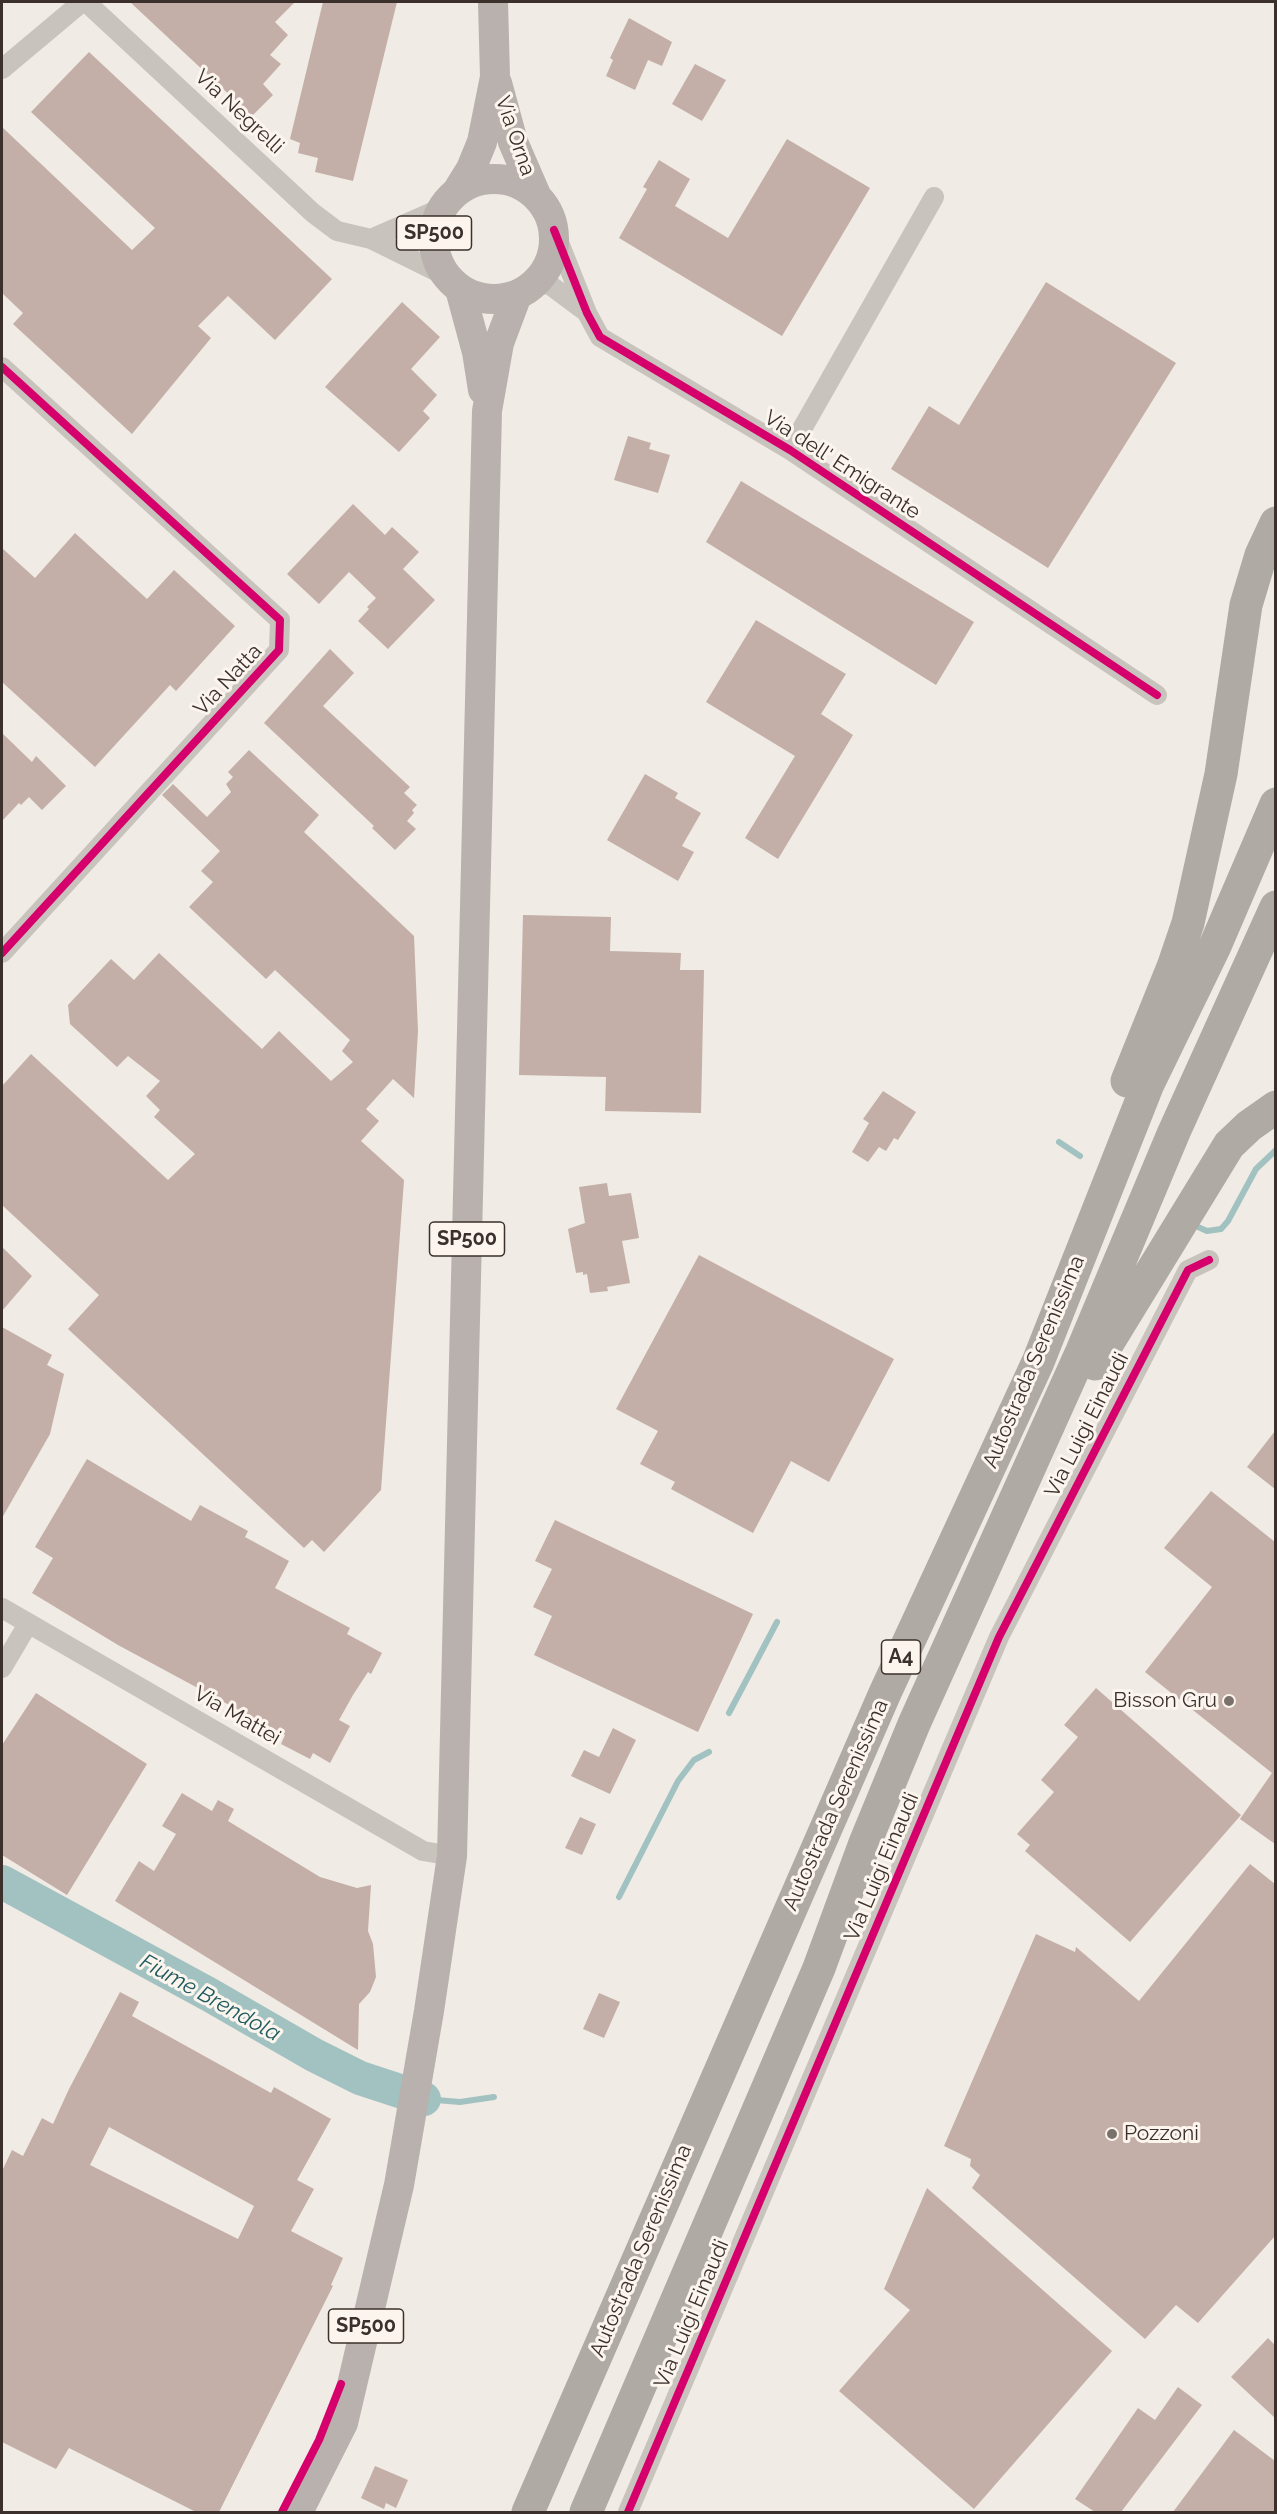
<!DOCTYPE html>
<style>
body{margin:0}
#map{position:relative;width:1277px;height:2514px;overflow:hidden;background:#f0ebe5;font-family:Raleway,sans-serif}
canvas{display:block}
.frame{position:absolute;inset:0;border:3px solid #3b302b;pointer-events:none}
</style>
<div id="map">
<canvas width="1277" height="2514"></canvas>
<div class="frame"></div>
</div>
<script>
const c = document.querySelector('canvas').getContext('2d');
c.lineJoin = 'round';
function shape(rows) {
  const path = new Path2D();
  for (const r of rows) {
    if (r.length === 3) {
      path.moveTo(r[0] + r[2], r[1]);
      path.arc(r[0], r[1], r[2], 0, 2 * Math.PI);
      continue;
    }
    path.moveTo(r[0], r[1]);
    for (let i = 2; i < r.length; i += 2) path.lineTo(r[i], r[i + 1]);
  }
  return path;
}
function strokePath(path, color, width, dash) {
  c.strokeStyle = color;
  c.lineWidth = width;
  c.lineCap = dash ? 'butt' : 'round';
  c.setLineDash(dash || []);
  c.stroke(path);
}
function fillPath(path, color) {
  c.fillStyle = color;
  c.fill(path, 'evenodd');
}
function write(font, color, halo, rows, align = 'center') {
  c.font = font + ' Raleway,sans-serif';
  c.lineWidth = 6;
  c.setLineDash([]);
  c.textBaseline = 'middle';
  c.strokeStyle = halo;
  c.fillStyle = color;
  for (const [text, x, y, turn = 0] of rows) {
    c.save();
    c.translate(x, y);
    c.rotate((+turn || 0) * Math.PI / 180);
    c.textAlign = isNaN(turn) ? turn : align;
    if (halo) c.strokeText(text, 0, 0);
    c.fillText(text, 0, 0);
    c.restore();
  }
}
strokePath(shape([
 [1059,1142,1080,1156],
 [1198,1227,1207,1231,1221,1229,1228,1221,1256,1169,1276,1150],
 [729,1713,777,1622],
 [619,1897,678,1781,694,1760,709,1752],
 [424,2099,460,2102,494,2097]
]), '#a1c2c1', 6);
strokePath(shape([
 [2,1882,210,1995,314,2055,360,2078,424,2099]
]), '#a1c2c1', 34);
fillPath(shape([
 [130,2,295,2,275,22,288,35,270,55,281,64,263,84,273,95,252,116],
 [323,2,397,2,353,181,315,172,318,158,298,153,300,143,290,139],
 [629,18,672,42,662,66,648,60,635,90,606,76,613,60,610,58],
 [89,52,332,279,275,340,228,296,198,326,211,338,132,434,13,324,23,313,2,293,2,127,132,250,155,228,31,112],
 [695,64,726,80,702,121,672,104],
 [787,139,870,188,782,336,619,238,647,189,643,187,659,160,690,179,675,206,728,238],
 [1046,282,1176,363,1048,568,891,469,929,406,959,425],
 [402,302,440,337,411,369,437,395,423,411,430,418,399,452,325,387],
 [628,436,651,443,649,449,670,455,658,493,614,480],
 [741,481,974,622,936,685,706,542],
 [353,504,385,535,392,527,419,552,403,569,435,600,388,649,358,621,369,609,367,607,376,598,349,572,319,604,287,574],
 [75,533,147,599,174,570,235,626,176,691,170,685,95,767,2,682,2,548,35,578],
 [756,620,846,674,821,714,853,735,778,859,745,838,795,756,706,702],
 [330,649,354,673,323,706,410,787,404,793,417,805,412,810,414,813,407,821,416,829,395,850,372,828,374,826,264,723],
 [2,733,32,762,36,756,66,786,42,810,29,797,21,805,19,803,2,821],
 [249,750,319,815,304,832,414,936,418,1031,414,1098,393,1079,366,1109,379,1121,361,1141,404,1180,381,1490,324,1552,312,1540,304,1548,68,1329,99,1295,2,1205,2,1086,31,1054,168,1180,195,1154,154,1117,160,1110,146,1096,160,1081,128,1056,117,1067,70,1024,68,1005,111,959,134,980,159,953,262,1049,279,1031,331,1081,353,1062,342,1051,350,1040,275,970,266,979,189,907,213,882,201,871,220,851,162,795,173,784,207,817,231,792,226,784,233,777,228,772],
 [645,774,678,793,675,798,701,813,682,846,694,852,678,881,607,840],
 [523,915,611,917,610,951,681,953,680,970,704,970,701,1113,605,1111,606,1077,519,1075],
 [883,1091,916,1112,898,1140,894,1138,886,1151,879,1147,868,1162,852,1152,869,1123,863,1119],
 [607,1183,609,1196,631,1193,639,1238,622,1241,630,1283,607,1287,608,1291,590,1293,587,1274,583,1275,583,1272,576,1273,568,1229,585,1223,579,1187],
 [2,1247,32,1276,2,1311],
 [699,1255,894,1359,829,1482,791,1461,753,1533,671,1489,675,1482,640,1464,658,1431,616,1409],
 [2,1327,52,1355,47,1365,64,1374,50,1434,2,1518],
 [1275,1431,1275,1489,1247,1467],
 [87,1459,191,1521,200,1505,248,1531,245,1537,289,1561,275,1588,350,1628,347,1634,382,1653,371,1674,368,1672,353,1695,339,1720,350,1726,330,1763,313,1753,310,1759,281,1744,285,1735,118,1645,32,1593,53,1558,35,1547],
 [1211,1491,1275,1542,1275,1844,1240,1819,1272,1773,1145,1672,1212,1587,1164,1548],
 [555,1520,753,1614,698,1732,534,1655,552,1616,533,1607,552,1569,535,1561],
 [1096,1688,1241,1815,1130,1942,1025,1851,1030,1845,1017,1834,1054,1792,1041,1780,1078,1737,1064,1725],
 [36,1693,147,1764,67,1895,2,1855,2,1745],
 [613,1728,636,1740,610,1794,571,1776,584,1750,599,1757],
 [182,1793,212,1811,218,1800,234,1809,228,1821,320,1877,357,1888,371,1885,368,1931,373,1944,376,1977,370,1992,359,2004,358,2050,115,1901,139,1861,154,1871,176,1834,162,1826],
 [580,1817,596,1824,582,1855,565,1848],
 [1250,1864,1275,1884,1275,2236,1198,2323,1176,2305,1145,2339,972,2188,980,2175,970,2166,971,2159,944,2146,1036,1934,1075,1952,1076,1947,1139,2001],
 [120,1992,139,2002,132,2016,271,2093,274,2087,331,2119,297,2180,314,2189,291,2231,343,2258,331,2285,333,2286,219,2512,196,2512,69,2448,56,2469,2,2442,2,2171,12,2150,23,2156,42,2118,53,2124,69,2089],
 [109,2127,254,2206,238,2239,90,2165],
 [599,1993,620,2002,604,2038,583,2029],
 [927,2188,1112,2351,974,2509,839,2391,910,2310,884,2289],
 [1268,2338,1275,2345,1275,2418,1231,2377],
 [1178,2387,1202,2405,1121,2512,1095,2512,1075,2499,1138,2408,1155,2420],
 [1234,2430,1275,2461,1275,2512,1173,2512],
 [375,2466,408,2480,396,2508,386,2503,384,2509,361,2498]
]), '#c3afa7');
strokePath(shape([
 [86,2,313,213,337,231,371,239,446,276],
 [2,69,82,2],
 [554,230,587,313,600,337,790,450,1157,695],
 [371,239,442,208],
 [536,283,550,285,585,311],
 [2,367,280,620,279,650,2,953],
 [790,450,934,197],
 [2,1608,423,1851,452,1856],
 [2,1668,28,1624],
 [628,2512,999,1637,1188,1270,1209,1260]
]), '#c9c3be', 20);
strokePath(shape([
 [497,83,513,142,536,195],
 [494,239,60],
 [458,190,471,169,482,142,495,77,493,2],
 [460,289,477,352,483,390],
 [298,2512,343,2423,399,2185,429,2011,452,1856,487,411,499,343,517,295]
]), '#b8b1ad', 30);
strokePath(shape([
 [1127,1081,1173,967,1188,923,1221,774,1246,605,1261,555,1276,523],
 [1095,1364,1229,1145,1249,1126,1276,1107],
 [528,2512,885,1693,1038,1362,1148,1084,1215,946,1276,804],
 [586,2512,819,1968,865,1843,914,1724,1082,1351,1174,1132,1276,907]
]), '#afaaa4', 33);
strokePath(shape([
 [554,230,587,313,600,337,790,450,1157,695],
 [2,367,280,620,279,650,2,953],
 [282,2512,319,2440,341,2384],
 [628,2512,999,1637,1188,1270,1209,1260]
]), '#d6006c', 8);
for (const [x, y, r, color] of [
 [1229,1701,6,"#7a716c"],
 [1112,2134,6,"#7a716c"]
]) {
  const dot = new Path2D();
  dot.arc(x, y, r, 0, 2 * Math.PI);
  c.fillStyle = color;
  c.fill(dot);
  strokePath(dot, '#fbf5ee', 2);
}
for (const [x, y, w] of [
 [434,233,75],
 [467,1239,75],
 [901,1657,39],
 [366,2326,75]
]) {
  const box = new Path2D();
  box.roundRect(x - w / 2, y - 17, w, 34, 4.5);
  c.fillStyle = '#fbf5ee';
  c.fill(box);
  strokePath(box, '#3b302b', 1.5);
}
write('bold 20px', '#3b302b', null, [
 ["SP500",434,233],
 ["SP500",467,1239],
 ["A4",901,1657],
 ["SP500",366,2326]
]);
write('21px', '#3b302b', '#fbf5ee', [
 ["Via Negrelli",239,112,43],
 ["Via Orna",515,136,71],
 ["Via dell' Emigrante",842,465,33],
 ["Via Natta",228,680,-47],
 ["Autostrada Serenissima",1034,1362,-67],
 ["Via Luigi Einaudi",1087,1425,-63],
 ["Via Mattei",237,1716,30],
 ["Autostrada Serenissima",836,1805,-66],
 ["Via Luigi Einaudi",882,1867,-67],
 ["Autostrada Serenissima",641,2251,-67],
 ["Via Luigi Einaudi",692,2314,-67]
]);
write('21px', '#3b302b', '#fbf5ee', [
 ["Bisson Gru",1217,1701],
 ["Pozzoni",1124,2134,"left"]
], 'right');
write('italic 22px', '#1f5a5e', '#fbf5ee', [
 ["Fiume Brendola",210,1998,29]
]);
</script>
